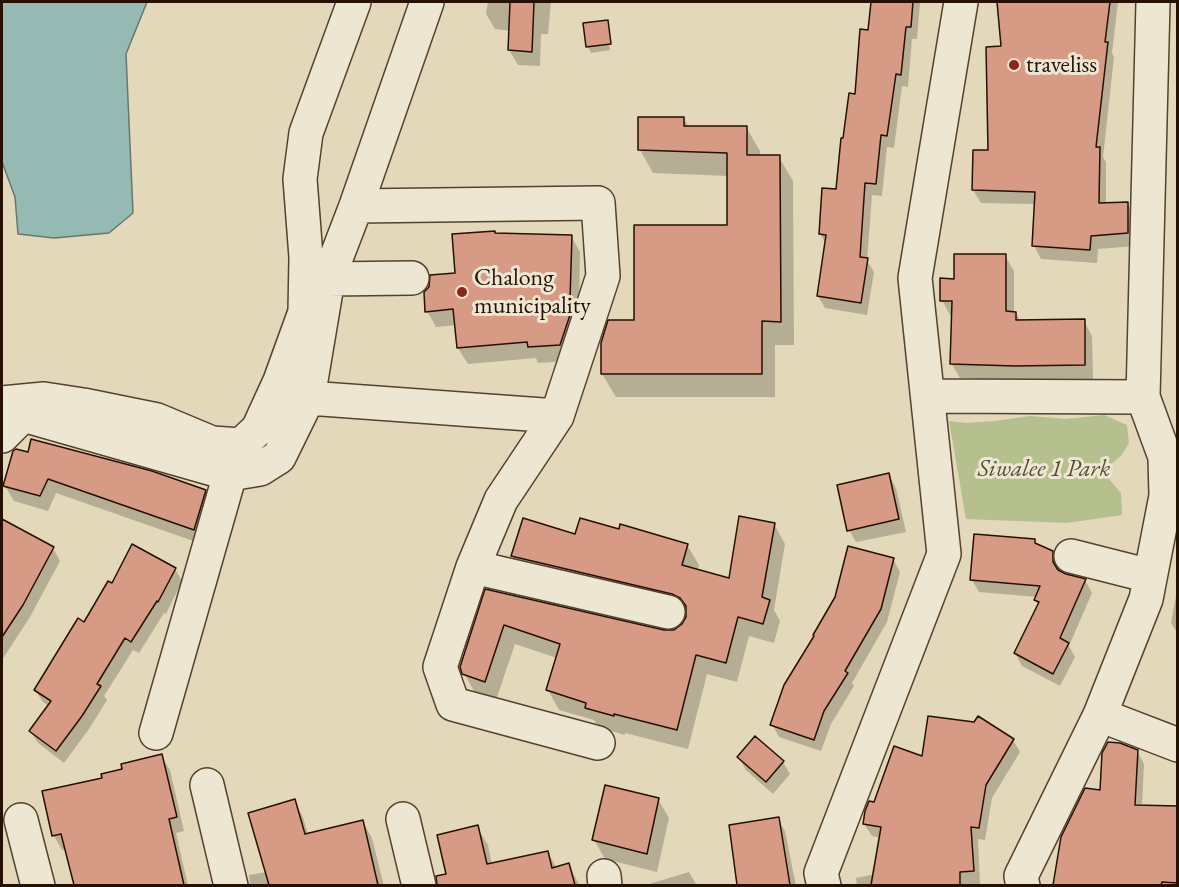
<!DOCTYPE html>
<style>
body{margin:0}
#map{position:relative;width:1179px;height:887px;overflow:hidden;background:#e3d9ba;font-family:"EB Garamond",serif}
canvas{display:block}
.frame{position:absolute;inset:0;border:3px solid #251001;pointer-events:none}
</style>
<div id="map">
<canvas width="1179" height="887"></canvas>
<div class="frame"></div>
</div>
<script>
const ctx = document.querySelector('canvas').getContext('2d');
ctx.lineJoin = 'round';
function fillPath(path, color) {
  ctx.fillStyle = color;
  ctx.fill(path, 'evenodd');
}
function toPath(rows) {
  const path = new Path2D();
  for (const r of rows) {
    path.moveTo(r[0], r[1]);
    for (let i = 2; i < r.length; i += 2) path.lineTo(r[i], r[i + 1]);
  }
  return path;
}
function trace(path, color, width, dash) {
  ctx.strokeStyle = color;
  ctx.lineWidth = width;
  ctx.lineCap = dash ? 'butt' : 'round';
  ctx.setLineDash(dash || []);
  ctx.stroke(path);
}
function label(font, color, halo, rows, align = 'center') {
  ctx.font = font + ' "EB Garamond",serif';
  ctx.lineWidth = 6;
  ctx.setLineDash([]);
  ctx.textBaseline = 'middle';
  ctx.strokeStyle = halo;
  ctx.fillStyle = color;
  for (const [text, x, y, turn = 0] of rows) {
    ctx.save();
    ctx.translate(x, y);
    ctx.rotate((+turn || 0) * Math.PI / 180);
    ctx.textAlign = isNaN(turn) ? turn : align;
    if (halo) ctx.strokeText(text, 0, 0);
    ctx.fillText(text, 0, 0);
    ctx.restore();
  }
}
fillPath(toPath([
 [1104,415,1127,425,1129,443,1121,456,1109,466,1109,479,1121,493,1122,515,1067,523,966,519,949,421,966,423,995,421,1030,416,1066,419]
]), '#b6bf8e');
const water = toPath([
 [2,2,147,2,126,54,133,213,109,233,54,238,18,234,15,197,2,162,2,2]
]);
fillPath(water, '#95bab3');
trace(water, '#68766c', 1.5);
fillPath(toPath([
 [488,2,551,2,548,34,541,34,540,66,518,65,509,50,510,31,495,29,486,14],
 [872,2,920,2,917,39,912,39,908,87,902,86,894,148,887,147,882,196,872,195,867,261,874,272,867,315,825,308,818,296,826,244,820,234,837,190,869,32],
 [999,2,1118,2,1112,53,1114,57,1103,157,1106,162,1106,204,1127,203,1135,216,1135,246,1098,249,1097,263,1041,259,1034,246,1036,204,981,203,973,190,990,152,1003,48],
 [607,21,609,25,607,25,610,50,591,53,588,47],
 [684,118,689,128,746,127,760,151,760,157,779,157,793,181,794,345,775,345,775,397,616,397,602,374,635,322,729,227,729,176,653,173,640,150],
 [495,234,571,236,580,252,579,312,569,361,538,363,536,358,468,364,458,348,456,325,436,327,427,311,457,274],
 [1005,256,1014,271,1014,313,1016,313,1020,321,1084,321,1092,336,1093,379,1024,381,960,378,951,363,953,315,950,315,942,300,955,280],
 [29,454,205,491,214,506,202,544,56,493,48,511,14,501,5,486],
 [889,475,896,488,906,532,856,542,849,530],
 [3,521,53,548,60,561,30,617,2,660],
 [774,524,785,544,774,610,780,621,774,643,749,636,737,682,707,674,688,749,625,733,625,735,598,727,594,720,559,710,548,690,557,658,515,644,496,700,475,693,464,673,486,591,664,632,675,631,683,625,687,614,524,576,512,556,576,536,620,531,687,545,699,565,697,571,730,580],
 [1034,540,1038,546,1052,552,1059,565,1059,572,1085,580,1092,593,1069,646,1075,657,1060,686,1022,666,1015,653,1039,606,1035,600,1037,597,979,592,972,580],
 [893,559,900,572,887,622,852,683,854,686,831,724,821,751,779,737,772,724],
 [175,569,182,581,166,614,164,613,139,653,133,650,104,696,107,700,89,729,64,763,38,743,30,731,49,706,43,702,35,690,112,585],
 [1178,584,1178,634,1171,623],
 [1013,740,1020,752,992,798,985,840,978,839,980,884,968,886,857,886,856,878,875,874,881,838,872,836,864,824,875,803,924,758],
 [1137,751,1144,764,1142,806,1178,808,1178,886,1057,886,1056,880,1102,792],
 [161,756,170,770,184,831,176,833,188,886,75,886,67,849,62,850,54,836,44,792,104,779],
 [739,758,783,762,790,774,773,794,746,770],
 [658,799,669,818,657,872,605,859,594,840],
 [294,801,303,817,308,834,363,822,372,838,384,886,250,886,249,875,267,872],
 [778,819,785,831,796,886,748,886,748,881],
 [477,827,488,845,492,865,547,852,557,868,569,865,580,886,451,886,438,836],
 [689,872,697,886,642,886]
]), '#0003');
const building = toPath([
 [510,2,534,2,532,52,508,50,510,2],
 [871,2,913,2,911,27,906,27,901,75,896,74,887,136,881,135,876,184,865,183,860,257,868,258,861,303,817,296,826,235,819,234,822,188,836,189,841,138,843,138,849,93,855,94,860,29,868,30,871,2],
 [997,2,1110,2,1105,42,1108,42,1096,147,1100,147,1099,203,1128,202,1128,233,1091,236,1090,250,1032,246,1035,192,972,190,973,150,988,150,986,47,1001,46,997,2],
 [608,20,611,44,586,47,583,23,608,20],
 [638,117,684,117,684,126,747,126,747,155,780,155,781,322,762,321,762,374,601,374,601,343,608,320,634,320,634,225,727,225,727,153,638,150,638,117],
 [495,231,495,233,572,235,570,299,573,299,573,306,560,345,528,347,527,342,457,348,453,309,425,312,424,292,429,287,430,275,455,273,452,234,495,231],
 [954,254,1006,254,1006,311,1016,312,1016,320,1085,319,1085,365,1015,366,950,364,952,301,940,301,940,278,954,279,954,254],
 [31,439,152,471,206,490,194,530,48,479,40,496,3,486,13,451,16,449,28,452,31,439],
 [889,473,899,519,847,531,837,485,889,473],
 [739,516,775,523,762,597,770,600,763,624,738,617,726,663,696,655,677,730,614,714,614,716,585,708,586,703,546,690,560,644,504,625,485,682,462,674,460,667,485,589,664,630,674,630,682,624,686,617,686,606,680,598,672,594,511,556,523,518,575,534,580,518,619,529,620,524,688,544,682,565,729,578,739,516],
 [2,519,54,547,23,605,2,637,2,519],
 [974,534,1035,539,1035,543,1053,551,1053,562,1058,570,1066,574,1086,579,1060,638,1069,643,1053,674,1014,653,1039,602,1034,600,1040,586,970,580,974,534],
 [132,544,176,568,158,602,157,601,131,642,125,638,97,684,101,686,82,716,56,751,29,731,51,701,34,690,78,618,84,622,108,581,112,583,132,544],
 [848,546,894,558,881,609,845,671,848,673,824,711,814,740,770,725,784,685,814,636,813,635,835,597,848,546],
 [928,716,974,722,978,716,1014,739,986,785,979,828,971,827,974,871,960,872,960,885,871,885,881,827,863,824,865,811,869,801,874,802,894,746,922,756,928,716],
 [755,736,784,761,766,782,737,757,755,736],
 [1108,742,1120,743,1138,750,1135,805,1178,806,1178,883,1162,882,1161,885,1053,885,1061,837,1085,788,1100,790,1102,753,1108,742],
 [162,754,177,817,169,819,184,885,74,885,61,834,52,836,42,791,102,778,101,774,122,769,121,764,162,754],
 [605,785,659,798,647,854,592,840,605,785],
 [295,799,305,834,363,820,378,885,269,885,248,813,295,799],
 [779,817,790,885,737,885,729,825,779,817],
 [478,825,487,864,548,851,552,868,569,863,575,885,437,885,436,876,446,874,437,835,478,825]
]);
fillPath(building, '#d79a85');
trace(building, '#251001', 1.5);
const minor = toPath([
 [356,206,598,203,603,276,557,416,501,500,473,567,440,667,453,704,598,743],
 [328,279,356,206,427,2],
 [928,396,1143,397],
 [308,398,557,416],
 [2,403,44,399,83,405,157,420,212,443,241,445,258,429,280,381,305,312,306,257,300,179,306,133,354,2],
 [2,436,23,415,230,474,260,469,279,457,308,398,328,279,412,278],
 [1071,556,1150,576],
 [473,567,668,612],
 [1100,715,1178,745],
 [156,733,230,474],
 [207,785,231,886],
 [403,819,419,886],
 [21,820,38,886],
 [604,876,605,886],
 [824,886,821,873,944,554,915,278,961,2],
 [1023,886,1021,876,1100,715,1146,599,1166,496,1165,457,1143,397,1153,2]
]);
trace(minor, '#54422f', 36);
trace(minor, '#ede6d2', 33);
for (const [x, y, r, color] of [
 [1014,65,6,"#8f2418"],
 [462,292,6,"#8f2418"]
]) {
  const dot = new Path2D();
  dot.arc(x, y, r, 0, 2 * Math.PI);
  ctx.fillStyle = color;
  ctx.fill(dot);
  trace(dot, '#ede6d2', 2);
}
label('24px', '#251001', '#ede6d2', [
 ["traveliss",1026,65],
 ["Chalong",474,278],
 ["municipality",474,306]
], 'left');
label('italic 24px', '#584d32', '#ede6d2', [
 ["Siwalee 1 Park",1044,469]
]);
</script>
